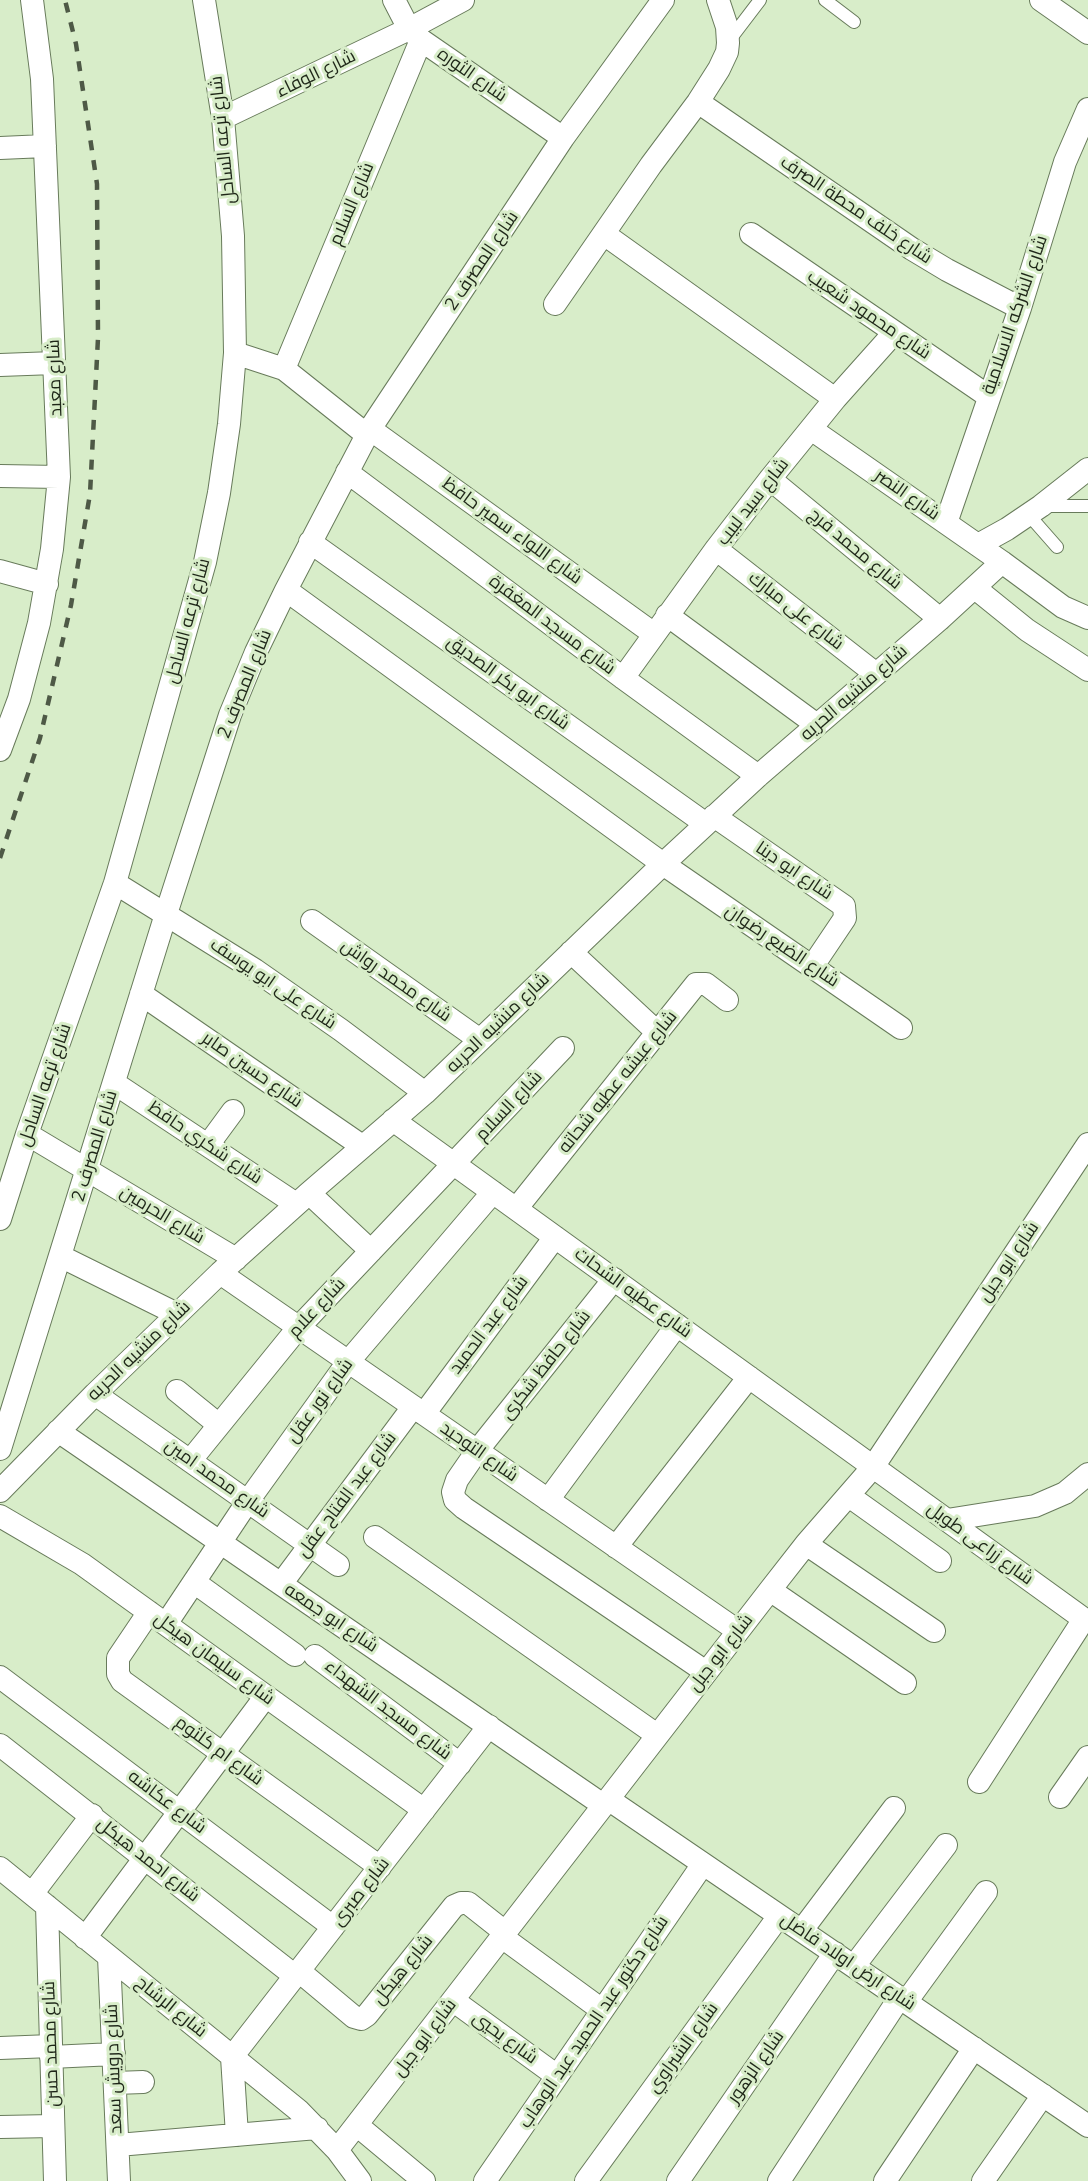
<!DOCTYPE html>
<meta charset="utf-8">
<style>
body{margin:0}
canvas{display:block;background:#d8edc9}
</style>
<canvas width="1088" height="2181"></canvas>
<script>
const ctx = document.querySelector('canvas').getContext('2d');
ctx.lineJoin = 'round';
function toPath(rows) {
  const path = new Path2D();
  for (const r of rows) {
    path.moveTo(r[0], r[1]);
    for (let i = 2; i < r.length; i += 2) path.lineTo(r[i], r[i + 1]);
  }
  return path;
}
function trace(path, color, width, dash) {
  ctx.strokeStyle = color;
  ctx.lineWidth = width;
  ctx.lineCap = dash ? 'butt' : 'round';
  ctx.setLineDash(dash || []);
  ctx.stroke(path);
}
function label(font, color, halo, rows, align = 'center') {
  ctx.font = font + ' "Open Sans",Cairo,sans-serif';
  ctx.lineWidth = 6;
  ctx.setLineDash([]);
  ctx.textBaseline = 'middle';
  ctx.strokeStyle = halo;
  ctx.fillStyle = color;
  for (const [text, x, y, turn = 0] of rows) {
    ctx.save();
    ctx.translate(x, y);
    ctx.rotate((+turn || 0) * Math.PI / 180);
    ctx.textAlign = isNaN(turn) ? turn : align;
    if (halo) ctx.strokeText(text, 0, 0);
    ctx.fillText(text, 0, 0);
    ctx.restore();
  }
}
const lane = toPath([
 [825,0,854,22],
 [728,42,760,0],
 [1045,506,1088,506],
 [1028,514,1057,547]
]);
const street = toPath([
 [394,0,409,29,421,40,563,138],
 [1041,0,1088,33],
 [698,102,912,249,947,270,1020,308],
 [223,118,409,29,463,0],
 [0,148,45,146],
 [604,234,835,399],
 [751,234,988,396],
 [555,304,651,165,698,102,719,69,727,52,728,43,727,27,718,0],
 [235,353,284,369,367,435],
 [0,365,54,363],
 [284,369,421,40],
 [370,429,654,634],
 [811,429,1002,562,1063,607,1088,618],
 [347,472,623,678,758,776],
 [0,476,59,477],
 [770,479,940,619],
 [946,523,1020,308,1065,162,1088,109],
 [310,542,706,824],
 [978,545,1007,529,1041,506,1088,469],
 [716,549,876,674],
 [0,571,47,584],
 [975,588,1027,630,1088,670],
 [286,590,663,864,901,1028],
 [667,615,817,725],
 [623,678,716,549,770,479,835,399,894,333],
 [0,750,19,699,39,623,52,549,59,477,42,79,32,0],
 [714,816,844,906,845,918,812,967],
 [115,883,255,970,341,1030,425,1093],
 [312,921,480,1040],
 [571,952,658,1033],
 [141,994,362,1146],
 [114,1083,296,1204],
 [393,1120,1088,1622],
 [27,1134,236,1259],
 [208,1145,233,1111],
 [309,1193,371,1251],
 [516,1209,696,984,706,984,727,1000],
 [0,1219,27,1134,115,883,205,562,219,493,229,424,235,353,233,236,223,118,204,0],
 [60,1256,177,1314],
 [220,1273,738,1631],
 [614,1279,477,1451,457,1480,453,1492,455,1500,464,1508,706,1672],
 [177,1391,219,1425],
 [95,1394,338,1565],
 [424,1414,555,1237],
 [58,1431,603,1805],
 [0,1449,166,914,230,715,256,652,286,590,370,429,563,138,663,0],
 [190,1461,298,1328,563,1048],
 [0,1491,95,1394,220,1273,309,1193,425,1093,663,864,758,776,940,619,1002,562],
 [849,1496,940,1561],
 [548,1500,677,1325],
 [0,1516,82,1564,424,1810],
 [947,1520,1035,1506,1065,1493,1088,1474],
 [375,1537,657,1735],
 [806,1544,934,1631],
 [616,1547,749,1377],
 [194,1582,295,1655],
 [281,1584,413,1407],
 [770,1590,905,1683],
 [149,1612,118,1658,118,1674,122,1681,380,1867],
 [166,1624,248,1501,348,1362,493,1192],
 [315,1656,460,1764],
 [0,1677,333,1927],
 [0,1745,295,1976],
 [979,1782,1084,1619],
 [1060,1797,1088,1757],
 [608,1799,1088,2126],
 [0,1868,298,2110,337,2150,360,2181],
 [32,1894,92,1815],
 [47,1906,55,2181],
 [802,1930,894,1808],
 [502,1937,602,2010],
 [85,1938,266,1696],
 [109,1957,119,2181],
 [854,1966,946,1845],
 [299,1971,354,2017,361,2019,367,2015,454,1906,461,1903,468,1903,506,1933],
 [454,2001,557,2076],
 [906,2002,986,1892],
 [0,2048,51,2046],
 [51,2057,114,2054],
 [115,2083,143,2082],
 [358,2126,424,2181],
 [0,2127,53,2126],
 [237,2135,232,2057,489,1726],
 [118,2145,317,2128],
 [337,2150,770,1590,806,1544,873,1467,1088,1144],
 [485,2181,703,1864],
 [586,2181,779,1916],
 [678,2181,835,1953],
 [779,2181,900,1997],
 [885,2181,974,2048],
 [983,2181,1043,2095]
]);
trace(lane, '#687b5b', 14);
trace(street, '#687b5b', 24);
trace(lane, '#fff', 12);
trace(street, '#fff', 22);
trace(toPath([
 [0,858,40,738,71,605,90,494,98,338,97,184,76,44,65,0]
]), '#4e5946', 4.5, [10, 10]);
label('18px', '#1e2618', '#d8edc9', [
 ["شارع الوفاء",316,74,-26],
 ["شارع الثوره",472,75,35],
 ["شارع ترعه الساحل",223,140,-96],
 ["شارع السلام",352,204,-67],
 ["شارع خلف محطة الصرف",856,210,34],
 ["شارع المصرف 2",482,261,-56],
 ["شارع محمود شعيب",869,315,34],
 ["شارع الشركه الاسلامية",1015,315,-71],
 ["شارع معبد",55,378,-92],
 ["شارع النصر",907,495,35],
 ["شارع سيد لبيب",753,502,-52],
 ["شارع اللواء سمير حافظ",512,531,36],
 ["شارع محمد فرج",855,549,40],
 ["شارع على مبارك",796,611,38],
 ["شارع ترعه الساحل",188,621,-75],
 ["شارع مسجد المغفرة",552,625,37],
 ["شارع ابو بكر الصديق",508,683,36],
 ["شارع المصرف 2",245,684,-68],
 ["شارع منشيه الحريه",854,693,-41],
 ["شارع ابو دينا",794,871,34],
 ["شارع الضبع رضوان",782,946,34],
 ["شارع محمد رواش",396,981,35],
 ["شارع على ابو يوسف",273,984,34],
 ["شارع منشيه الحريه",498,1023,-44],
 ["شارع حسين صابر",252,1070,35],
 ["شارع عيشه عطيه شحاته",618,1082,-51],
 ["شارع ترعه الساحل",45,1085,-71],
 ["شارع السلام",509,1106,-47],
 ["شارع شكري حافظ",205,1143,34],
 ["شارع المصرف 2",95,1146,-73],
 ["شارع الحرمين",162,1215,31],
 ["شارع ابو جبل",1009,1262,-56],
 ["شارع عطيه الشحات",633,1293,36],
 ["شارع علام",317,1308,-47],
 ["شارع عبد الحميد",489,1325,-53],
 ["شارع منشيه الحريه",139,1351,-44],
 ["شارع حافظ شكرى",546,1365,-52],
 ["شارع نور عقل",320,1401,-54],
 ["شارع التوحيد",479,1452,35],
 ["شارع محمد امين",217,1479,35],
 ["شارع عبد الفتاح عقل",347,1495,-53],
 ["شارع زراعى طويل",980,1544,36],
 ["شارع ابو جمعه",331,1618,34],
 ["شارع ابو جبل",721,1653,-52],
 ["شارع سليمان هيكل",214,1659,36],
 ["شارع مسجد الشهداء",388,1710,37],
 ["شارع ام كلثوم",219,1751,36],
 ["شارع عكاشه",167,1802,37],
 ["شارع احمد هيكل",148,1860,38],
 ["شارع صبرى",361,1892,-52],
 ["شارع ارض اولاد فاضل",848,1962,34],
 ["شارع هيكل",403,1970,-51],
 ["شارع الرشاح",171,2007,39],
 ["شارع دكتور عبد الحميد عبد الوهاب",594,2022,-56],
 ["شارع ابو جبل",425,2038,-53],
 ["شارع يحيي",505,2038,36],
 ["شارع محمد حسن",51,2044,-92],
 ["شارع الشبراوي",683,2048,-54],
 ["شارع الزهور",756,2067,-55],
 ["شارع درويش سعد",114,2069,-92]
]);
</script>
